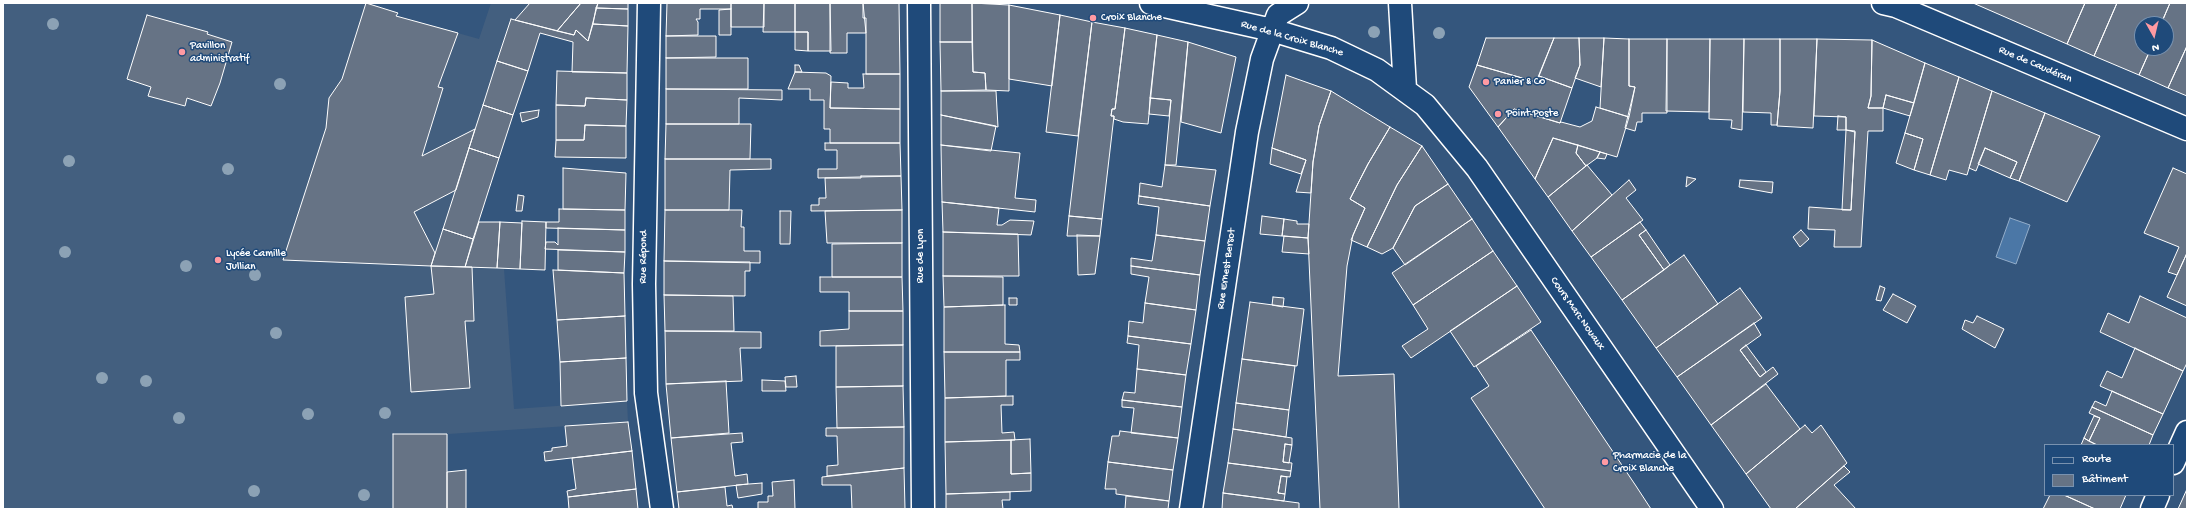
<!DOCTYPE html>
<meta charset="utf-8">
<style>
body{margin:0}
#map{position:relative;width:2190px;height:512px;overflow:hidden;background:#34567d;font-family:"Gochi Hand",sans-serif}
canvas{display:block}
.frame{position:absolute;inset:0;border:4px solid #fff;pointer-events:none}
.legend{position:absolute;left:2044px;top:444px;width:130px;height:52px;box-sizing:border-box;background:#1f4a7a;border:1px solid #7992af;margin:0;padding:5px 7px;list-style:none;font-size:12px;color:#fff}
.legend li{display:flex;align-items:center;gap:8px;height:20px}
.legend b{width:20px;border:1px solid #7992af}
.north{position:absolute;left:2134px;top:16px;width:40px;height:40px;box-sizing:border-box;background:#1f4a7a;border:1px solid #7992af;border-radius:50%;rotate:172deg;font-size:11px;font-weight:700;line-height:16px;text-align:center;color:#fff}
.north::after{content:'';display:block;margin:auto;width:14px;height:18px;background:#ff9aa2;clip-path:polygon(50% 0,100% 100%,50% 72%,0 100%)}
</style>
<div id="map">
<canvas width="2190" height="512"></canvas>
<div class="frame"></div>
<ul class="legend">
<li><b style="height:5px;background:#1f4a7a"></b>Route</li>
<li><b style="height:11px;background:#667385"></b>Bâtiment</li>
</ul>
<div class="north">N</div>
</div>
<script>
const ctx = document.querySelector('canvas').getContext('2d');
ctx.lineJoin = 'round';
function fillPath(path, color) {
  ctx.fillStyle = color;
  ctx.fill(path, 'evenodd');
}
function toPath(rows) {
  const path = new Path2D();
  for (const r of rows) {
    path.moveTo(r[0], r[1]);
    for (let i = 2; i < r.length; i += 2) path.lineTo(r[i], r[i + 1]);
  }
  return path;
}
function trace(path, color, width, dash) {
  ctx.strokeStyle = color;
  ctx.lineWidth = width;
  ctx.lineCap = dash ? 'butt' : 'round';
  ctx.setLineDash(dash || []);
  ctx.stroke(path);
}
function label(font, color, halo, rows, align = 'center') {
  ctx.font = font + ' "Gochi Hand",sans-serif';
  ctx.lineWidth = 3;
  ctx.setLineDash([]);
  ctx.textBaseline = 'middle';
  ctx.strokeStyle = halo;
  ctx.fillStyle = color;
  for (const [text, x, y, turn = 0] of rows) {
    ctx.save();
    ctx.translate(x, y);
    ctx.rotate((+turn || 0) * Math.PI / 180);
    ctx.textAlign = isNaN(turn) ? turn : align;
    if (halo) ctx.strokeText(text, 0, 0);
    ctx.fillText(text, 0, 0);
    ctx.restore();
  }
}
fillPath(toPath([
 [3,3,367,3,398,13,397,16,479,39,491,3,581,3,557,31,511,19,435,253,452,267,504,269,514,409,627,401,628,422,448,434,447,509,3,509]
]), '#435f7f');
const water = toPath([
 [2010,218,2030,225,2016,264,1996,257,2010,218]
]);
fillPath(water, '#4b77a6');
trace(water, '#93adca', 1);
const building = toPath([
 [366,3,398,13,396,16,458,33,438,87,443,88,422,156,475,129,456,190,414,212,435,253,431,266,283,260,326,128,329,98,342,79,366,3],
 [530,3,581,3,557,31,515,20,530,3],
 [581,3,598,3,588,41,576,30,574,35,557,31,581,3],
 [598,3,628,3,628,9,596,8,598,3],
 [667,3,731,3,731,9,700,9,700,19,696,19,698,22,698,35,666,36,667,3],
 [731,3,764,3,764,27,731,27,731,3],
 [764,3,795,3,795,32,763,32,764,3],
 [795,3,830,3,831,51,808,51,808,32,795,32,795,3],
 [830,3,863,3,866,33,847,33,847,53,830,53,830,3],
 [863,3,899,3,900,74,866,74,866,18,863,18,863,3],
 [940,3,972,3,972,42,940,42,940,3],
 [972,3,1009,5,1009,91,986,90,985,73,973,72,972,3],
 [1973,3,2085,3,2067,44,1973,3],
 [2085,3,2117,3,2094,56,2067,44,2085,3],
 [2117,3,2170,3,2161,24,2142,24,2142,48,2151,48,2139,75,2094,56,2117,3],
 [2170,3,2187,3,2187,46,2168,88,2139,75,2151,48,2166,48,2166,24,2161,24,2170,3],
 [1009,5,1060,15,1052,86,1009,79,1009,5],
 [596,8,628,9,628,26,593,24,596,8],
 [731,9,731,35,719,35,719,10,731,9],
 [147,15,208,32,207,34,232,42,220,83,211,106,187,98,185,106,148,96,151,87,127,79,147,15],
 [1060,15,1092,22,1078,136,1046,132,1060,15],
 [511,19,574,35,576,30,588,41,593,24,628,26,627,73,572,72,573,42,540,33,528,71,497,61,511,19],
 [1092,22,1125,28,1115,109,1112,109,1111,116,1114,116,1102,219,1069,216,1092,22],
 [1125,28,1157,35,1148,124,1123,122,1114,119,1114,116,1111,116,1112,109,1115,109,1125,28],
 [795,32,808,32,808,51,795,50,795,32],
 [1157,35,1188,42,1176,165,1165,165,1171,100,1150,98,1157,35],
 [666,36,716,36,716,57,666,58,666,36],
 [1486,38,1554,38,1536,82,1477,65,1486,38],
 [1554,38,1579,38,1580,65,1572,88,1539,76,1554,38],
 [1579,38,1604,38,1601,87,1575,78,1580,65,1579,38],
 [1604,38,1629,39,1629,86,1635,87,1629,117,1600,108,1604,38],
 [1629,39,1667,39,1667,113,1642,113,1642,122,1637,122,1635,131,1625,128,1635,87,1629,86,1629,39],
 [1667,39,1710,39,1709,112,1666,111,1667,39],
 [1710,39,1744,39,1742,130,1731,128,1732,120,1709,119,1710,39],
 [1744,39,1780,39,1780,91,1777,125,1771,125,1771,113,1743,112,1744,39],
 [1780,39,1817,39,1813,128,1777,126,1780,91,1780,39],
 [1817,39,1872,40,1871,96,1868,108,1883,108,1883,131,1868,131,1861,247,1834,247,1835,230,1808,229,1809,207,1851,210,1855,131,1846,130,1846,117,1814,116,1817,39],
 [1872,40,1925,63,1914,103,1886,95,1883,108,1868,108,1871,96,1872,40],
 [940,42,972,42,973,72,985,73,986,90,941,91,940,42],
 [1188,42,1236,57,1221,133,1181,122,1188,42],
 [2187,46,2187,96,2168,88,2187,46],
 [666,58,748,58,748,89,666,89,666,58],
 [497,61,528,71,513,115,483,105,497,61],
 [1925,63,1959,77,1930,175,1914,170,1923,139,1905,133,1925,63],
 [795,65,799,65,802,72,795,72,795,65],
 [1477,65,1536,82,1539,76,1572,88,1560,123,1514,109,1498,127,1469,87,1477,65],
 [557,71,627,73,627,100,586,98,585,106,556,105,557,71],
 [795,72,826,73,831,76,830,108,900,109,900,143,830,143,830,129,824,129,824,100,810,100,810,89,788,89,795,72],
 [863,74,900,74,900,109,830,108,831,82,848,83,848,88,864,88,863,74],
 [1286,75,1331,91,1319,126,1313,162,1311,193,1296,192,1306,160,1272,148,1286,75],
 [1959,77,1992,91,1967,175,1949,170,1946,180,1930,175,1959,77],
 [666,89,782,90,782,100,739,98,739,124,666,124,666,89],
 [941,91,996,91,998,127,941,115,941,91],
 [1331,91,1390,127,1368,164,1350,199,1365,208,1353,235,1347,266,1338,376,1394,374,1399,509,1320,509,1308,238,1313,162,1319,126,1331,91],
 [1992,91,2045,113,2019,181,2010,178,2017,162,1985,148,1976,171,1969,168,1992,91],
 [1886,95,1914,103,1910,116,1883,108,1886,95],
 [586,98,627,100,626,126,585,125,584,140,556,140,556,105,585,106,586,98],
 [1150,98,1171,100,1169,116,1149,114,1150,98],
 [483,105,513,115,499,158,469,148,483,105],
 [1596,107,1629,117,1617,157,1553,138,1535,179,1498,127,1514,109,1560,123,1561,122,1580,127,1592,121,1596,107],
 [539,110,538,117,522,122,520,113,539,110],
 [2045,113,2100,136,2067,202,2019,181,2045,113],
 [941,115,996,126,991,151,941,145,941,115],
 [1838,116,1846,117,1846,130,1837,130,1838,116],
 [666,124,751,124,750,159,665,159,666,124],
 [585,125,626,126,626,158,555,157,556,140,584,140,585,125],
 [1390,127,1422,146,1397,185,1367,247,1351,240,1365,208,1350,199,1368,164,1390,127],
 [1846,130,1855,132,1851,210,1842,210,1846,130],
 [1905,133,1923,139,1914,170,1896,163,1905,133],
 [1553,138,1578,145,1576,153,1586,166,1548,197,1535,179,1553,138],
 [825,143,900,143,901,176,818,178,818,169,837,169,837,150,825,150,825,143],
 [941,145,1020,153,1015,198,1036,200,1035,212,942,202,941,145],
 [1578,145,1600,152,1597,158,1586,166,1576,153,1578,145],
 [1422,146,1448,184,1415,206,1393,248,1382,254,1367,247,1397,185,1422,146],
 [469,148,499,158,473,239,443,229,469,148],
 [1272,148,1306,160,1301,174,1270,164,1272,148],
 [1985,148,2017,162,2010,178,1978,164,1985,148],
 [1600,152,1607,154,1605,159,1597,158,1600,152],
 [665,159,771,159,771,169,730,170,729,210,665,210,665,159],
 [1165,165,1216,170,1210,206,1139,196,1140,183,1162,187,1165,165],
 [1587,165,1612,195,1572,231,1548,197,1587,165],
 [563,168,626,173,625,210,563,209,563,168],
 [2173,168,2187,174,2187,253,2177,275,2168,272,2179,247,2144,233,2173,168],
 [861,176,901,176,902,210,811,211,811,205,819,205,819,198,826,198,825,178,861,178,861,176],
 [1687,177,1696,179,1686,187,1687,177],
 [1629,180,1636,190,1626,198,1643,220,1591,257,1572,231,1629,180],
 [1740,180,1773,182,1772,193,1739,187,1740,180],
 [1448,184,1472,219,1405,265,1393,248,1415,206,1448,184],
 [518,195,524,196,522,211,516,211,518,195],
 [1139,196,1210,206,1205,241,1156,235,1159,207,1138,204,1139,196],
 [942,202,999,208,997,225,1002,225,1010,220,1034,221,1031,235,943,232,942,202],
 [559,209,625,210,625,230,546,228,546,222,559,222,559,209],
 [665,210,742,210,741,227,744,227,744,251,760,251,760,263,664,261,665,210],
 [902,210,902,243,827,243,825,211,902,210],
 [780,211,791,211,790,244,780,244,780,211],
 [1069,216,1102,219,1100,236,1067,236,1069,216],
 [1262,216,1284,219,1282,236,1260,234,1262,216],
 [1284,219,1297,221,1297,224,1309,224,1308,238,1282,236,1284,219],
 [1472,219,1493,251,1413,305,1392,273,1472,219],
 [522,221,546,222,545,270,520,269,522,221],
 [479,222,500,222,497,268,465,267,479,222],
 [500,222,522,223,520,269,497,268,500,222],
 [1640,222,1646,230,1639,235,1664,270,1622,300,1591,257,1640,222],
 [558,228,625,230,625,252,545,249,546,242,555,242,558,245,558,228],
 [443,229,473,239,465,267,431,266,443,229],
 [1646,230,1670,265,1664,270,1639,235,1646,230],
 [1801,230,1809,239,1800,247,1793,237,1801,230],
 [943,232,1018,234,1019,276,943,276,943,232],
 [1077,235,1100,236,1095,274,1078,275,1077,235],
 [1156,235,1205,241,1200,275,1131,266,1131,258,1152,261,1156,235],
 [1284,236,1308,238,1309,254,1282,252,1284,236],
 [902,243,902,277,832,277,832,244,902,243],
 [558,250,625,252,624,273,558,270,558,250],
 [1493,251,1517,286,1411,358,1402,346,1428,329,1413,305,1493,251],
 [2187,253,2187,306,2167,297,2187,253],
 [1684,255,1718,304,1656,348,1622,300,1684,255],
 [664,261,750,262,750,271,745,271,745,296,664,295,664,261],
 [431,266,472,267,474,321,465,321,470,388,411,392,405,297,434,294,431,266],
 [1131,266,1200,275,1196,310,1145,303,1149,277,1131,274,1131,266],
 [553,270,624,273,625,316,557,320,553,270],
 [943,276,1003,277,1003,305,944,307,943,276],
 [820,277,902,277,903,311,849,311,849,292,820,292,820,277],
 [1517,286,1541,322,1474,367,1450,331,1517,286],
 [1880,286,1885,288,1881,301,1876,300,1880,286],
 [1740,288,1762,318,1677,377,1656,348,1740,288],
 [1893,294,1916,306,1907,323,1883,310,1893,294],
 [664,295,733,296,734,331,665,331,664,295],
 [2140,296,2187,318,2187,363,2183,371,2100,332,2108,313,2129,323,2140,296],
 [1273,297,1284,298,1283,307,1272,305,1273,297],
 [1009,298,1017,298,1017,305,1009,305,1009,298],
 [1250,302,1304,309,1297,366,1242,359,1250,302],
 [1145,303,1196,310,1191,344,1128,336,1129,321,1143,323,1145,303],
 [1005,305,1005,344,1019,345,1020,352,944,352,944,307,1005,305],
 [849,311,903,311,903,345,820,346,820,331,849,329,849,311],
 [625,316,626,358,560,362,557,320,625,316],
 [1977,316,2004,329,1995,348,1962,329,1965,320,1973,323,1977,316],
 [1754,323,1761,335,1740,350,1760,377,1773,367,1778,374,1711,425,1677,377,1754,323],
 [1531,330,1636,486,1651,509,1545,509,1471,398,1489,386,1476,366,1531,330],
 [665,331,761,332,761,348,740,348,742,381,666,384,665,331],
 [1128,336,1191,344,1186,375,1137,369,1139,345,1127,343,1128,336],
 [903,345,903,386,836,387,836,346,903,345],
 [1746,345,1766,372,1760,377,1740,350,1746,345],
 [2135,348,2183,371,2163,414,2100,386,2107,371,2122,378,2135,348],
 [944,352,1020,352,1020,360,1006,360,1006,396,945,398,944,352],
 [626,358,627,401,561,406,560,362,626,358],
 [1242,359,1295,366,1289,410,1236,403,1242,359],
 [1137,369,1186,375,1182,407,1122,400,1124,392,1135,393,1137,369],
 [796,376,797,387,786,387,785,377,796,376],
 [762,380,785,381,786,391,762,391,762,380],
 [726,381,729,433,671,438,666,384,726,381],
 [1766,384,1800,429,1746,474,1711,425,1766,384],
 [903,386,904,427,837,428,836,387,903,386],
 [2112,391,2163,414,2153,435,2092,407,2095,401,2106,406,2112,391],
 [1013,396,1013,405,1001,405,1002,433,1014,432,1015,440,945,442,945,398,1013,396],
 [1122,400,1182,407,1178,438,1131,433,1134,408,1122,407,1122,400],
 [1236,403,1289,410,1286,437,1233,429,1236,403],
 [2092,407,2153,435,2149,445,2097,445,2089,441,2100,418,2089,413,2092,407],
 [2094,416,2100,418,2089,441,2084,438,2094,416],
 [628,422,632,451,545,461,544,452,552,451,552,448,567,446,565,426,628,422],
 [1805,425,1812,433,1821,425,1847,463,1795,509,1771,509,1746,474,1805,425],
 [904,427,904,468,827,476,827,466,838,465,837,436,826,436,826,428,904,427],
 [1233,429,1292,438,1292,445,1285,444,1283,462,1292,463,1291,471,1228,463,1233,429],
 [1120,431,1178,438,1173,470,1108,462,1112,436,1119,436,1120,431],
 [742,433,743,442,731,443,735,476,747,474,748,484,677,492,671,438,742,433],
 [393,434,447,434,447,509,393,509,393,434],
 [2084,438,2089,441,2097,445,2081,445,2084,438],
 [1030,439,1031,473,1011,474,1011,440,1030,439],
 [1011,440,1011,474,1031,473,1031,491,946,494,945,442,1011,440],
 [1285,444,1292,445,1289,463,1283,462,1285,444],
 [632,451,636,489,568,497,567,491,576,489,572,458,632,451],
 [1108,462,1173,470,1169,501,1116,494,1116,489,1105,489,1108,462],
 [1228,463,1291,471,1290,477,1281,476,1278,493,1285,494,1284,501,1223,493,1228,463],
 [1844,466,1850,472,1834,485,1856,509,1795,509,1844,466],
 [904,468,905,509,852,509,851,485,822,485,822,477,904,468],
 [466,470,466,509,447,509,447,472,466,470],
 [1281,476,1287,477,1285,494,1278,493,1281,476],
 [794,480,795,509,758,509,758,502,768,502,768,496,773,496,772,482,794,480],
 [762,483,762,494,738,498,736,485,762,483],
 [725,487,727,506,732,505,733,509,679,509,677,492,725,487],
 [636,489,638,509,569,509,568,497,636,489],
 [2187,489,2187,509,2178,509,2187,489],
 [1010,492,1010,500,1002,500,1003,509,946,509,946,494,1010,492],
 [1223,493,1299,503,1299,509,1222,509,1223,493],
 [2050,495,2064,495,2095,509,2043,509,2050,495],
 [2064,495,2126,495,2120,509,2095,509,2064,495],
 [1126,496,1169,501,1168,509,1125,509,1126,496]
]);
fillPath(building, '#667385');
trace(building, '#fff', 1);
const minor = toPath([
 [649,3,644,284,646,393,662,509],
 [919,3,923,509],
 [1151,3,1272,30,1331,48,1377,70,1425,105,1477,168,1712,509],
 [1400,3,1405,89],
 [1883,3,1896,6,2187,129],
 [2173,463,2187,432],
 [1191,509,1247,132,1262,59,1278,15,1297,3],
 [2152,509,2158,495]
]);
trace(minor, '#fff', 25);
trace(minor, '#1f4a7a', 22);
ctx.fillStyle = '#8ca2b5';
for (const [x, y] of [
 [53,24],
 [1374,32],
 [1439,33],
 [280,84],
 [69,161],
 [228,169],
 [65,252],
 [186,266],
 [255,275],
 [276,333],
 [102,378],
 [146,381],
 [385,413],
 [308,414],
 [179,418],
 [254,491],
 [364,495]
]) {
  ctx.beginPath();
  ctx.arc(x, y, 6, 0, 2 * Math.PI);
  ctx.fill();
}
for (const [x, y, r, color] of [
 [1093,18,4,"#ff9aa2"],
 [182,52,4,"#ff9aa2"],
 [1486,82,4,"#ff9aa2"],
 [1498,114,4,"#ff9aa2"],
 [218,260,4,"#ff9aa2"],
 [1605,462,4,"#ff9aa2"]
]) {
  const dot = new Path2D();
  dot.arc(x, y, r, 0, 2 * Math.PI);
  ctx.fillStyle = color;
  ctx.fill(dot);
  trace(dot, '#1f4a7a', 1.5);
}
label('11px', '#fff', '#1f4a7a', [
 ["Croix Blanche",1101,18],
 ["Pavillon",190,46],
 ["administratif",190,59],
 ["Panier & Co",1494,82],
 ["Point Poste",1506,114],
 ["Lycée Camille",226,254],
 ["Jullian",226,267],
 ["Pharmacie de la",1613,456],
 ["Croix Blanche",1613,469]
], 'left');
label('11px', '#fff', '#1f4a7a', [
 ["Rue de la Croix Blanche",1292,39,16],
 ["Rue de Caudéran",2035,65,23],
 ["Rue de Lyon",921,256,-90],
 ["Rue Répond",644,257,-89],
 ["Rue Ernest Bersot",1227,269,-82],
 ["Cours Marc Nouaux",1577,314,55]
]);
</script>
